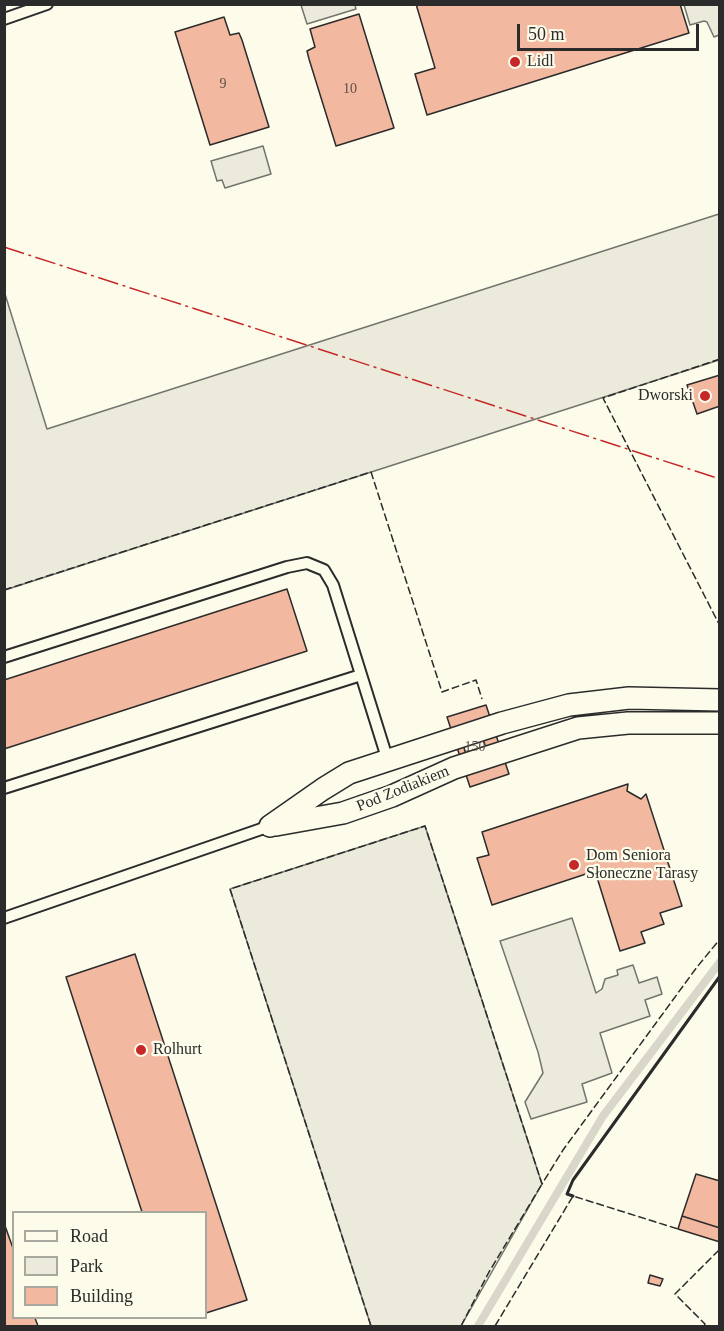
<!DOCTYPE html>
<meta charset="utf-8">
<style>
body{margin:0}
#map{position:relative;width:724px;height:1331px;overflow:hidden;background:#fdfbea;font-family:Georgia,serif}
canvas{display:block}
.frame{position:absolute;inset:0;border:6px solid #2b2b2b;pointer-events:none}
.legend{position:absolute;left:12px;top:1211px;width:195px;height:108px;box-sizing:border-box;background:#fdfbea;border:2px solid #a9a89e;margin:0;padding:8px 10px;list-style:none;font-size:18px;color:#2b2b2b}
.legend li{display:flex;align-items:center;gap:12px;height:30px}
.legend b{width:30px;border:2px solid #a9a89e}
.scale{position:absolute;left:517px;top:24px;width:182px;height:27px;box-sizing:border-box;border:3px solid #2b2b2b;border-top:0;padding-left:8px;font-size:18px;line-height:21px;white-space:nowrap;color:#2b2b2b;-webkit-text-stroke:4px #fdfbea;paint-order:stroke}
</style>
<div id="map">
<canvas width="724" height="1331"></canvas>
<div class="frame"></div>
<ul class="legend">
<li><b style="height:8px;background:#fdfbea"></b>Road</li>
<li><b style="height:16px;background:#ecebdb"></b>Park</li>
<li><b style="height:16px;background:#f2b8a0"></b>Building</li>
</ul>
<div class="scale">50 m</div>
</div>
<script>
const ctx = document.querySelector('canvas').getContext('2d');
ctx.lineJoin = 'round';
function fillPath(path, color) {
  ctx.fillStyle = color;
  ctx.fill(path, 'evenodd');
}
function toPath(rows) {
  const path = new Path2D();
  for (const r of rows) {
    path.moveTo(r[0], r[1]);
    for (let i = 2; i < r.length; i += 2) path.lineTo(r[i], r[i + 1]);
  }
  return path;
}
function trace(path, color, width, dash) {
  ctx.strokeStyle = color;
  ctx.lineWidth = width;
  ctx.lineCap = dash ? 'butt' : 'round';
  ctx.setLineDash(dash || []);
  ctx.stroke(path);
}
function label(font, color, halo, rows, align = 'center') {
  ctx.font = font + ' Georgia,serif';
  ctx.lineWidth = 4.5;
  ctx.setLineDash([]);
  ctx.textBaseline = 'middle';
  ctx.strokeStyle = halo;
  ctx.fillStyle = color;
  for (const [text, x, y, turn = 0] of rows) {
    ctx.save();
    ctx.translate(x, y);
    ctx.rotate((+turn || 0) * Math.PI / 180);
    ctx.textAlign = isNaN(turn) ? turn : align;
    if (halo) ctx.strokeText(text, 0, 0);
    ctx.fillText(text, 0, 0);
    ctx.restore();
  }
}
const green = toPath([
 [263,146,271,174,225,188,222,180,217,181,211,161,263,146],
 [719,214,719,360,5,590,5,294,47,429,719,214],
 [425,826,542,1184,461,1326,371,1326,230,889,425,826]
]);
fillPath(green, '#ecebdb');
trace(green, '#74746e', 1.5);
const parking = toPath([
 [301,5,355,5,356,9,307,24,301,5],
 [684,5,719,5,719,35,714,37,707,22,704,21,690,25,684,5],
 [572,918,596,993,602,989,605,979,618,975,617,970,633,965,639,983,657,977,662,994,645,1000,650,1016,600,1033,612,1073,582,1084,587,1102,531,1119,525,1102,543,1073,538,1052,500,941,572,918]
]);
fillPath(parking, '#eceadb');
trace(parking, '#74746e', 1.5);
trace(toPath([
 [478,1326,603,1116,720,962]
]), '#d8d7c9', 8);
const building = toPath([
 [416,4,680,4,689,33,427,115,415,74,435,68,416,4],
 [359,14,394,128,336,146,309,59,307,51,315,47,310,29,359,14],
 [224,17,230,35,239,33,242,40,269,127,210,145,175,32,224,17],
 [720,375,720,406,697,414,687,385,720,375],
 [287,589,307,651,4,749,4,680,287,589],
 [486,705,509,774,470,787,447,717,486,705],
 [483,738,486,749,466,755,463,744,483,738],
 [628,784,627,791,641,799,646,794,682,906,660,913,664,924,641,932,645,943,620,951,595,871,492,905,477,858,489,855,482,832,628,784],
 [135,954,247,1300,206,1313,206,1212,142,1212,66,977,135,954],
 [696,1174,720,1181,720,1228,682,1216,696,1174],
 [682,1216,720,1228,720,1242,678,1229,682,1216],
 [4,1223,14,1251,14,1318,35,1318,38,1326,4,1326,4,1223],
 [650,1275,663,1279,660,1286,648,1283,650,1275]
]);
fillPath(building, '#f2b8a0');
trace(building, '#2b2b2b', 1.5);
const lane = toPath([
 [4,19,47,4],
 [4,657,287,567,307,563,324,570,333,585,388,761],
 [4,788,361,675],
 [4,918,270,826]
]);
const street = toPath([
 [276,825,343,813,392,796,454,768,578,728,628,723,720,723],
 [270,826,323,789,349,773,502,723,569,705,629,698,720,700]
]);
trace(lane, '#2b2b2b', 14);
trace(street, '#2b2b2b', 24);
trace(lane, '#fdfbea', 10);
trace(street, '#fdfbea', 21);
trace(toPath([
 [720,359,603,398,720,626],
 [4,590,371,472,442,692,476,680,482,699],
 [371,1326,230,889,425,826,542,1184,563,1150,697,967,720,939],
 [461,1326,489,1272,542,1184],
 [495,1326,573,1196,678,1229],
 [704,1326,705,1324,675,1294,720,1249]
]), '#2b2b2b', 1.5, [8, 3]);
trace(toPath([
 [573,1196,567,1194,573,1180,720,976]
]), '#2b2b2b', 3);
trace(toPath([
 [4,247,720,479]
]), '#c62828', 1.5, [21, 4.5, 3, 4.5]);
for (const [x, y, r, color] of [
 [515,62,6,"#c62828"],
 [705,396,6,"#c62828"],
 [574,865,6,"#c62828"],
 [141,1050,6,"#c62828"]
]) {
  const dot = new Path2D();
  dot.arc(x, y, r, 0, 2 * Math.PI);
  ctx.fillStyle = color;
  ctx.fill(dot);
  trace(dot, '#fdfbea', 2);
}
label('14px', '#5d4e48', null, [
 ["9",223,84],
 ["10",350,89],
 ["150",475,747]
]);
label('16px', '#2b2b2b', '#fdfbea', [
 ["Lidl",527,62],
 ["Dworski",693,396,"right"],
 ["Dom Seniora",586,856],
 ["Słoneczne Tarasy",586,874],
 ["Rolhurt",153,1050]
], 'left');
label('16px', '#2b2b2b', '#fdfbea', [
 ["Pod Zodiakiem",403,789,-22]
]);
</script>
